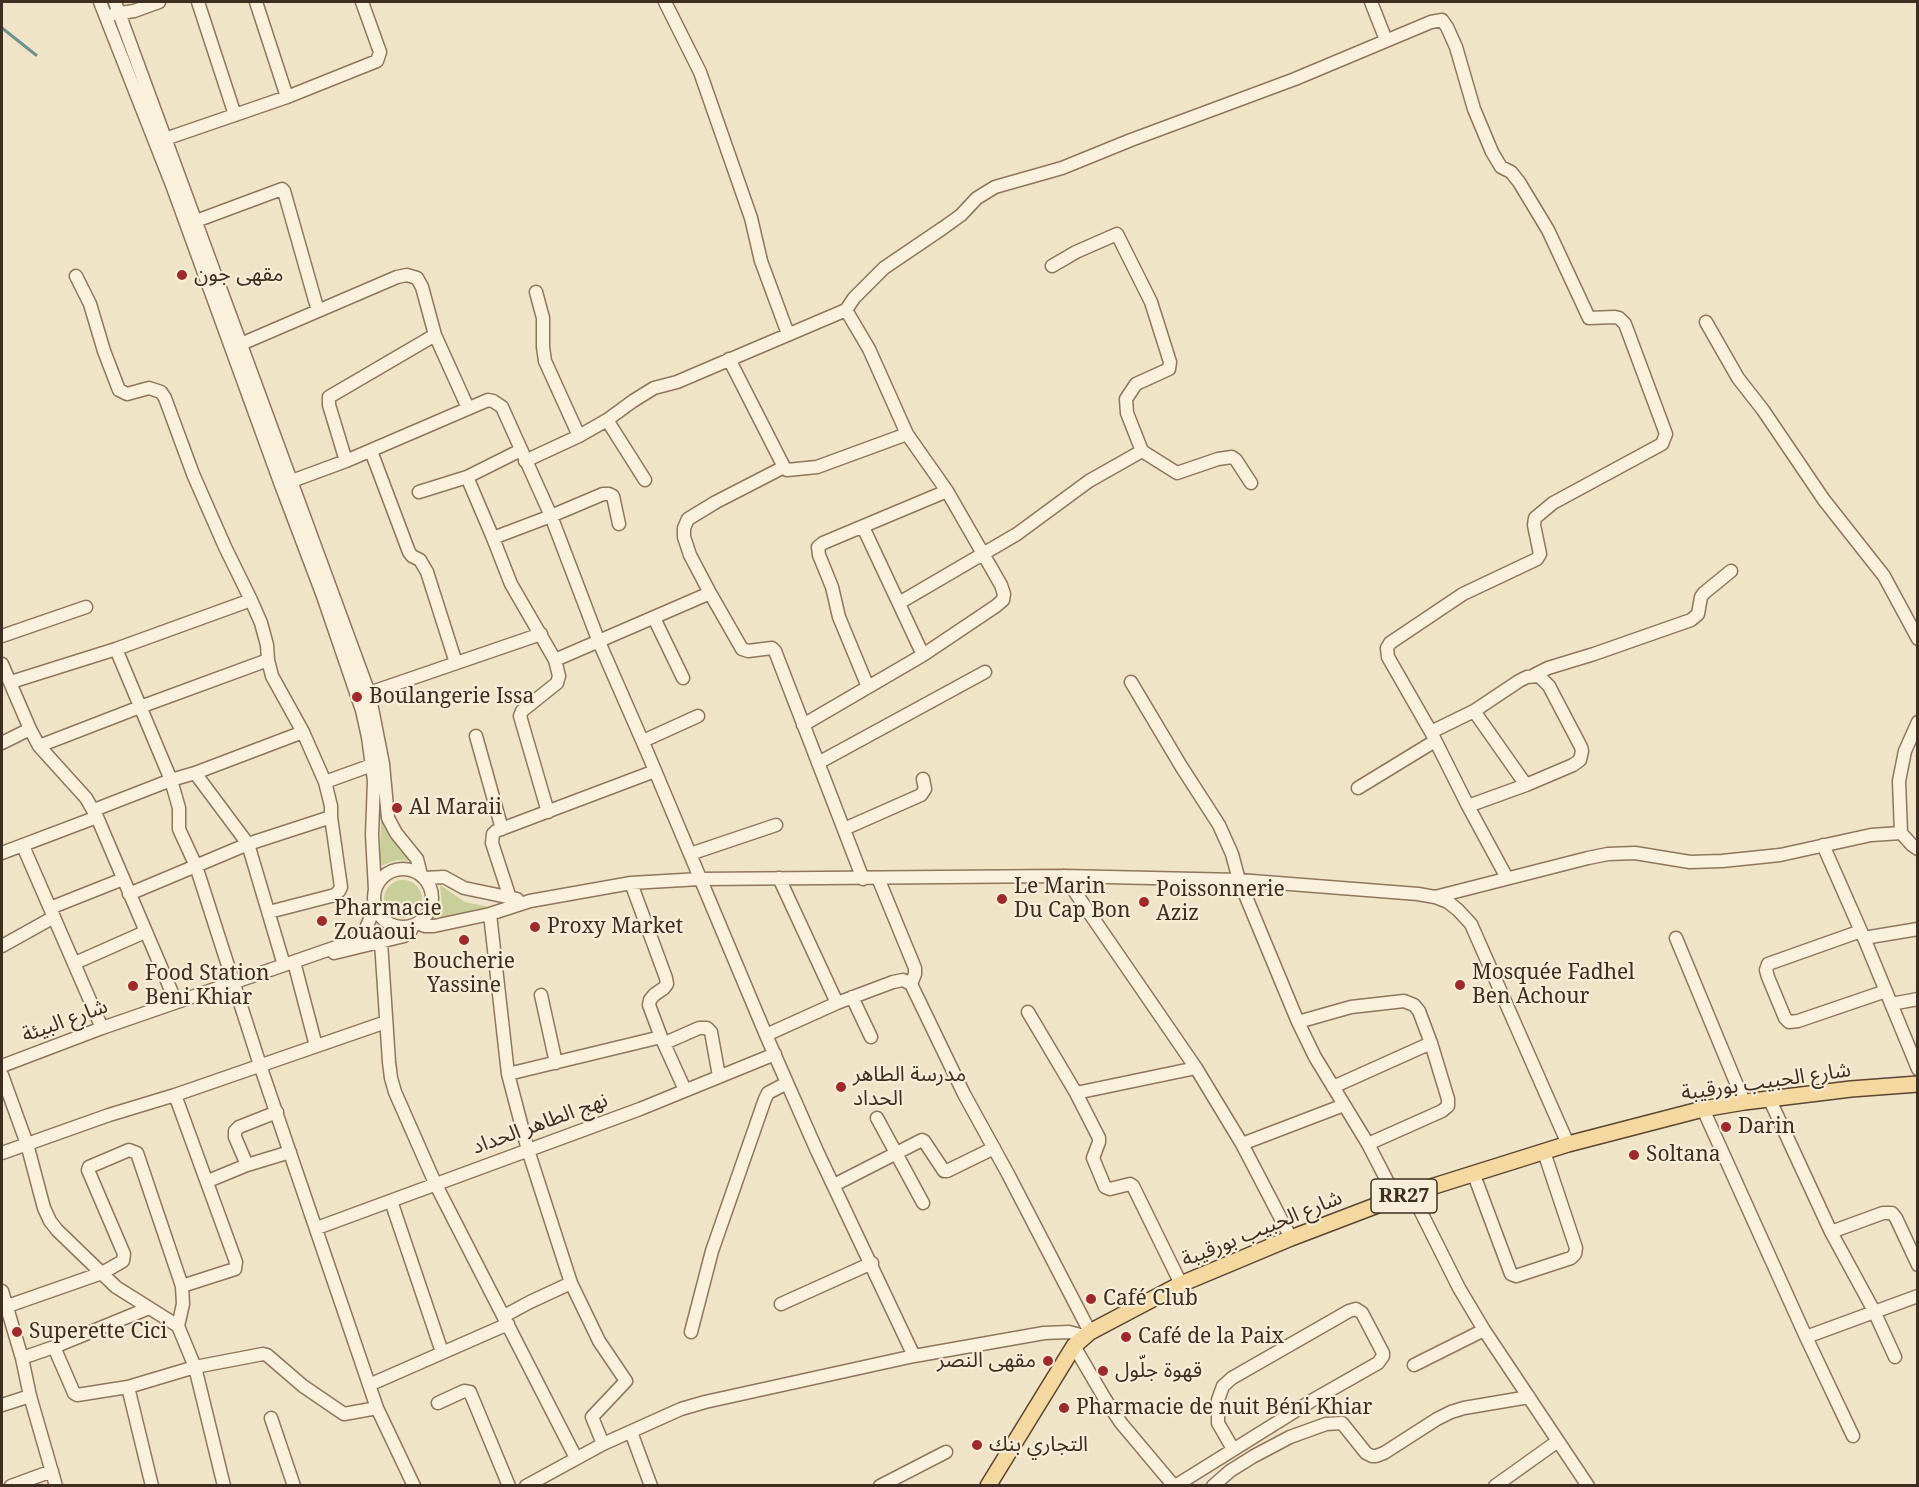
<!DOCTYPE html>
<meta charset="utf-8">
<style>
body{margin:0}
#map{position:relative;width:1919px;height:1487px;overflow:hidden;background:#f0e4c8;font-family:"Noto Serif",serif}
canvas{display:block}
.frame{position:absolute;inset:0;border:3px solid #3d2e20;pointer-events:none}
</style>
<div id="map">
<canvas width="1919" height="1487"></canvas>
<div class="frame"></div>
</div>
<script>
const ctx = document.querySelector('canvas').getContext('2d');
ctx.lineJoin = 'round';
function fillPath(path, color) {
  ctx.fillStyle = color;
  ctx.fill(path, 'evenodd');
}
function toPath(rows) {
  const path = new Path2D();
  for (const r of rows) {
    if (r.length === 3) {
      path.moveTo(r[0] + r[2], r[1]);
      path.arc(r[0], r[1], r[2], 0, 2 * Math.PI);
      continue;
    }
    path.moveTo(r[0], r[1]);
    for (let i = 2; i < r.length; i += 2) path.lineTo(r[i], r[i + 1]);
  }
  return path;
}
function trace(path, color, width, dash) {
  ctx.strokeStyle = color;
  ctx.lineWidth = width;
  ctx.lineCap = dash ? 'butt' : 'round';
  ctx.setLineDash(dash || []);
  ctx.stroke(path);
}
function label(font, color, halo, rows, align = 'center') {
  ctx.font = font + ' "Noto Serif","Noto Sans Arabic",serif';
  ctx.lineWidth = 4.5;
  ctx.setLineDash([]);
  ctx.textBaseline = 'middle';
  ctx.strokeStyle = halo;
  ctx.fillStyle = color;
  for (const [text, x, y, turn = 0] of rows) {
    ctx.save();
    ctx.translate(x, y);
    ctx.rotate((+turn || 0) * Math.PI / 180);
    ctx.textAlign = isNaN(turn) ? turn : align;
    if (halo) ctx.strokeText(text, 0, 0);
    ctx.fillText(text, 0, 0);
    ctx.restore();
  }
}
fillPath(toPath([
 [381,819,390,835,412,861,397,860,380,866],
 [403,899,19],
 [440,885,465,902,489,907,439,919,442,906]
]), '#c9cf9b');
trace(toPath([
 [2,28,36,55]
]), '#6f938a', 3);
const minor = toPath([
 [100,2,172,185,281,485,323,596,362,710,368,737,374,781,372,835,375,890],
 [115,2,369,693,383,764,388,818,396,833,417,859,421,875],
 [198,2,235,115],
 [256,2,287,97],
 [665,2,700,72,751,218,761,261,788,334],
 [1371,2,1386,40],
 [114,14,134,11,159,2],
 [165,139,287,97,377,61,380,52,362,2],
 [196,221,282,189,284,191,318,311],
 [1052,266,1076,252,1117,234,1151,302,1170,362,1169,369,1136,384,1126,399,1127,413,1142,451,1177,473,1218,459,1232,457,1236,460,1251,483],
 [536,292,543,318,543,347,545,361,579,436],
 [846,310,869,349,907,434,947,491,823,543,818,547,819,555,832,587,839,617,868,687],
 [1706,322,1738,378,1763,410,1824,500,1884,576,1918,639],
 [241,344,397,277,407,275,417,278,422,287,435,335,468,408],
 [729,359,784,467,787,470,817,467,907,434],
 [607,420,645,480],
 [371,451,409,552,412,556,420,560,427,572,456,663],
 [346,461,329,405,329,397,435,335],
 [525,461,579,436,607,420,633,401,654,388,677,382,846,310,854,298,884,268,943,228,961,215,977,198,995,187,1062,168,1131,140,1295,79,1431,22,1442,20,1447,27,1456,47,1474,109,1492,152,1501,167,1511,172,1519,182,1548,230,1589,318,1615,317,1619,318,1625,324,1666,434,1662,444,1553,503,1535,518,1534,525,1540,554,1537,559,1463,594,1390,643,1387,648,1388,657,1431,732,1468,806,1507,878],
 [784,467,716,502,688,519,684,528,684,537,690,555,710,593,742,649,748,651,772,648,775,651,863,879],
 [467,477,521,450],
 [281,485,346,461,488,400,493,401,502,407,551,516,599,642,648,754,766,1035,817,1151,914,1356],
 [419,492,467,477,493,538],
 [863,527,923,655],
 [251,600,261,623,267,645,268,660],
 [899,603,1017,534,1089,481,1142,451],
 [654,618,683,678],
 [2,636,86,607],
 [116,649,171,780,179,808,179,829,196,866,260,1065,377,1408,414,1486],
 [555,660,710,593],
 [2,664,30,729,39,746,86,798,97,817,176,1002],
 [1534,675,1548,668,1594,654,1691,620,1698,614,1701,597,1704,593,1731,571],
 [11,682,116,649,251,600,225,547,193,474,165,398,161,392,149,388,127,394,119,390,104,351,90,304,76,276],
 [1131,682,1181,766,1219,825,1232,854,1239,880,1298,1022,1315,1057,1368,1144,1396,1198],
 [369,693,541,634],
 [1474,711,1526,785],
 [803,725,923,655,996,606,1003,600,1004,594,1001,585,947,491],
 [1431,732,1474,711,1519,681,1527,677,1539,676,1549,686,1581,747,1582,751,1580,760,1573,765,1526,785,1468,806],
 [476,736,502,829],
 [643,741,698,716],
 [2,743,30,729],
 [39,746,140,707,268,660,272,676,303,732,325,782,372,765],
 [818,763,985,672],
 [1358,788,1435,741],
 [94,810,171,780,195,773,303,732],
 [548,812,520,716,522,711,557,683,559,676,555,660,511,584,493,538,551,516,603,494,609,494,613,496,619,524],
 [844,829,921,795,925,789,923,779],
 [1901,833,1912,845,1918,849],
 [1823,845,1864,938,1918,1069],
 [23,846,102,1028],
 [2,853,97,817],
 [690,854,776,825],
 [403,898,29],
 [1064,876,1196,1068,1242,1144,1291,1238],
 [424,878,444,877,464,888,517,899],
 [779,878,837,1003],
 [878,878,915,968,915,974,911,984],
 [631,883,666,978,667,984,664,988,654,995,650,1000,649,1005,661,1037],
 [129,894,248,844,195,773],
 [1435,897,1588,858,1608,854,1635,853,1690,862,1722,861,1780,855,1871,835,1901,833,1899,781,1905,751,1918,722],
 [510,898,492,843,493,834,496,831,655,771],
 [50,908,123,879],
 [269,912,335,895,339,891,341,887,331,817,331,806,325,782],
 [490,914,508,1074,528,1150,571,1283,599,1341,626,1381,592,1417,603,1444],
 [418,923,425,926,434,926,490,914,530,901,631,883,700,879,1064,876,1239,880,1418,894,1435,897,1448,902,1458,910,1471,924,1568,1144],
 [1861,931,1768,964,1766,970,1768,977,1785,1018,1789,1022,1798,1021,1886,991],
 [1676,938,1744,1102],
 [1864,938,1918,929],
 [381,942,389,1062,391,1078,395,1092,435,1183,576,1458],
 [2,946,54,917],
 [334,953,404,936,411,930,413,926],
 [294,962,316,1046],
 [75,963,145,932],
 [284,965,248,844,331,817],
 [541,995,556,1063],
 [852,997,871,1037],
 [1891,1004,1918,999],
 [1028,1012,1076,1093,1099,1138,1099,1142,1093,1158,1105,1187,1110,1189,1130,1184,1133,1186,1181,1284],
 [1298,1022,1351,1007,1404,1001,1414,1005,1419,1011,1431,1043],
 [766,1035,837,1003,893,982,903,980,911,984,964,1094,1008,1174,1090,1332],
 [665,1043,699,1028,707,1028,711,1032,719,1076],
 [2,1066,102,1028,342,945,364,933,375,907],
 [508,1074,661,1037,685,1090],
 [2,1075,27,1144,44,1208,50,1221,57,1230,116,1287,178,1326],
 [1333,1087,1431,1043,1448,1099,1448,1106,1442,1111,1368,1144],
 [1076,1093,1196,1068],
 [175,1095,236,1262,235,1269,182,1286],
 [1769,1098,1831,1232,1874,1311,1895,1357],
 [1703,1109,1806,1337,1853,1436],
 [877,1118,923,1203],
 [1242,1144,1344,1105],
 [2,1153,109,1115,175,1095,386,1022],
 [247,1165,290,1152],
 [1474,1175,1511,1274,1516,1276,1571,1258,1575,1254,1576,1248,1544,1152],
 [208,1181,247,1165,235,1137,235,1131,239,1127,277,1112],
 [834,1185,922,1140,924,1141,944,1171,947,1171,994,1148],
 [1412,1194,1459,1288,1484,1330,1588,1486],
 [391,1201,442,1352],
 [317,1228,640,1109,775,1054],
 [1831,1232,1883,1213,1892,1213,1896,1218,1918,1265],
 [2,1291,22,1358,30,1396,56,1486],
 [781,1304,872,1263],
 [2,1308,102,1273,123,1261,124,1254,88,1170,89,1167,129,1150,137,1153,182,1286,183,1304,178,1326,195,1367,224,1486],
 [504,1316,530,1302,571,1283],
 [691,1332,712,1251,765,1099,768,1093,787,1083],
 [1806,1337,1918,1296],
 [1074,1346,1105,1399,1121,1423,1174,1486],
 [54,1347,74,1393,77,1395,128,1387,195,1367,263,1354,267,1355,303,1386,344,1414,377,1408],
 [22,1358,54,1347,149,1308],
 [1414,1365,1484,1330],
 [369,1385,508,1324],
 [128,1387,152,1486],
 [438,1403,464,1391,470,1392,509,1486],
 [2,1405,30,1396],
 [271,1418,294,1486],
 [631,1432,651,1486],
 [11,1486,52,1471],
 [526,1486,603,1444,681,1409,705,1402,914,1356,1044,1333,1069,1332,1084,1336],
 [880,1486,946,1452],
 [1175,1486,1313,1400,1378,1363,1383,1356,1383,1353,1362,1313,1356,1309,1349,1311,1232,1378,1223,1386,1218,1400,1218,1423,1233,1449],
 [1213,1486,1230,1471,1254,1456,1290,1437,1326,1424,1342,1423,1366,1453,1372,1456,1376,1456,1384,1453,1437,1419,1451,1412,1464,1408,1529,1397],
 [1495,1486,1558,1441]
]);
const major = toPath([
 [988,1486,1074,1346,1090,1332,1181,1284,1291,1238,1396,1198,1568,1144,1703,1109,1744,1102,1851,1089,1918,1084]
]);
trace(minor, '#8d765c', 15);
trace(major, '#5b4430', 18);
trace(minor, '#faf1dc', 12);
trace(major, '#f3d9a0', 15);
for (const [x, y, r, color] of [
 [182,275,6,"#9e2a2b"],
 [357,697,6,"#9e2a2b"],
 [397,808,6,"#9e2a2b"],
 [1002,899,6,"#9e2a2b"],
 [1144,902,6,"#9e2a2b"],
 [322,921,6,"#9e2a2b"],
 [535,927,6,"#9e2a2b"],
 [464,940,6,"#9e2a2b"],
 [1460,985,6,"#9e2a2b"],
 [133,986,6,"#9e2a2b"],
 [841,1087,6,"#9e2a2b"],
 [1726,1127,6,"#9e2a2b"],
 [1634,1155,6,"#9e2a2b"],
 [1091,1299,6,"#9e2a2b"],
 [17,1332,6,"#9e2a2b"],
 [1126,1337,6,"#9e2a2b"],
 [1048,1361,6,"#9e2a2b"],
 [1103,1371,6,"#9e2a2b"],
 [1064,1408,6,"#9e2a2b"],
 [977,1445,6,"#9e2a2b"]
]) {
  const dot = new Path2D();
  dot.arc(x, y, r, 0, 2 * Math.PI);
  ctx.fillStyle = color;
  ctx.fill(dot);
  trace(dot, '#f7eed8', 2);
}
for (const [x, y, w] of [
 [1404,1196,66]
]) {
  const box = new Path2D();
  box.roundRect(x - w / 2, y - 17, w, 34, 4.5);
  ctx.fillStyle = '#f7eed8';
  ctx.fill(box);
  trace(box, '#3d2e20', 1.5);
}
label('bold 20px', '#3d2e20', null, [
 ["RR27",1404,1196]
]);
label('21px', '#3d2e20', '#f7eed8', [
 ["مقهى جون",194,275],
 ["Boulangerie Issa",369,697],
 ["Al Maraii",409,808],
 ["Le Marin",1014,887],
 ["Du Cap Bon",1014,911],
 ["Poissonnerie",1156,890],
 ["Aziz",1156,914],
 ["Pharmacie",334,909],
 ["Zouaoui",334,933],
 ["Proxy Market",547,927],
 ["Boucherie",464,962,"center"],
 ["Yassine",464,986,"center"],
 ["Mosquée Fadhel",1472,973],
 ["Ben Achour",1472,997],
 ["Food Station",145,974],
 ["Beni Khiar",145,998],
 ["مدرسة الطاهر",853,1075],
 ["الحداد",853,1099],
 ["Darin",1738,1127],
 ["Soltana",1646,1155],
 ["Café Club",1103,1299],
 ["Superette Cici",29,1332],
 ["Café de la Paix",1138,1337],
 ["مقهى النصر",1036,1361,"right"],
 ["قهوة جلّول",1115,1371],
 ["Pharmacie de nuit Béni Khiar",1076,1408],
 ["التجاري بنك",989,1445]
], 'left');
label('21px', '#3d2e20', '#f7eed8', [
 ["شارع البيئة",65,1021,-20],
 ["شارع الحبيب بورقيبة",1766,1082,-8],
 ["نهج الطاهر الحداد",540,1124,-20],
 ["شارع الحبيب بورقيبة",1262,1229,-22]
]);
</script>
